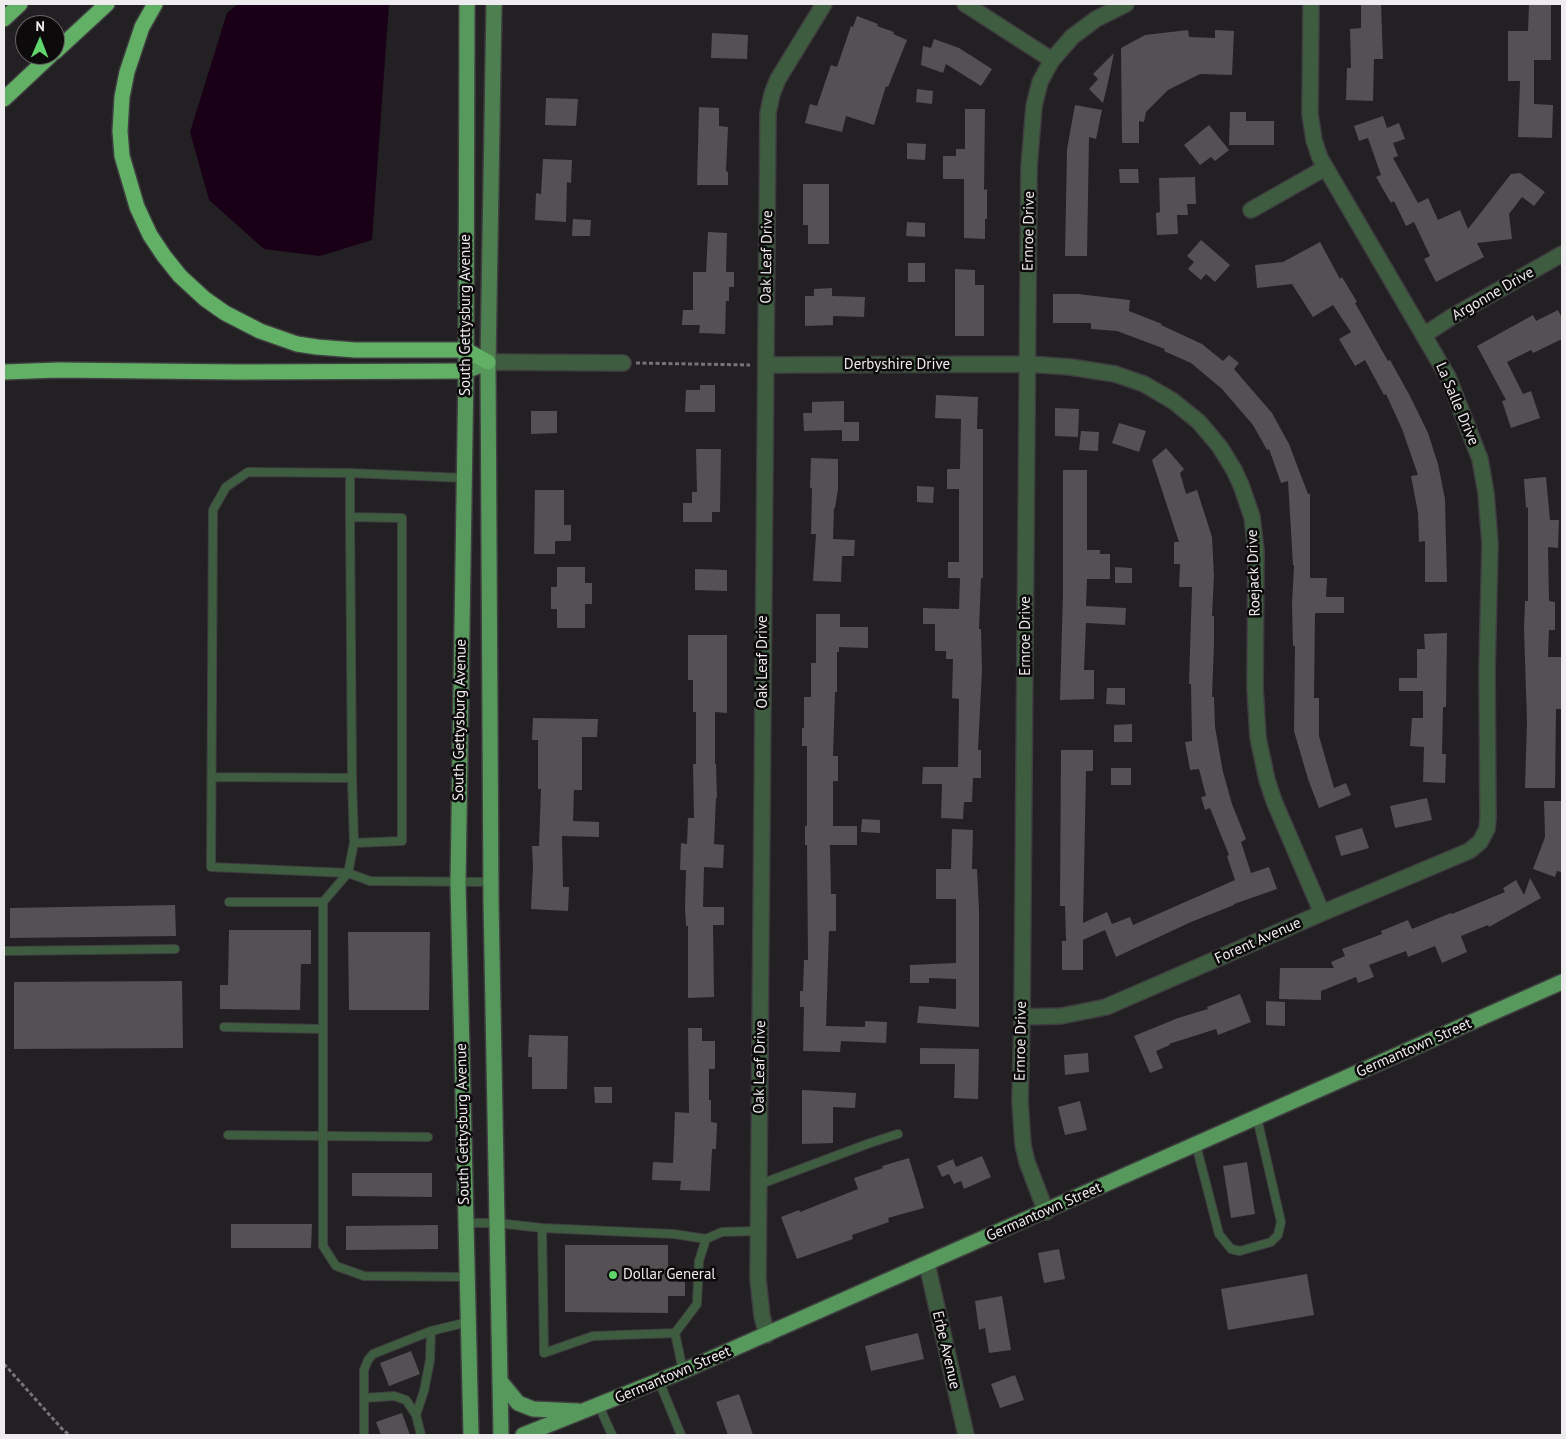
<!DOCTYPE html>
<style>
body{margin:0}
#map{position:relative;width:1566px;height:1439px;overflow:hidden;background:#232023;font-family:"PT Sans",sans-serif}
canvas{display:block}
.frame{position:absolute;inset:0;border:5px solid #eeecee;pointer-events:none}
.north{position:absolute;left:15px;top:15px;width:50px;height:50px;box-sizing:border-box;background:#0c0a0b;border:1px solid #666466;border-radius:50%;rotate:1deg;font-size:14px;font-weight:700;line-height:20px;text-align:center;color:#eeecee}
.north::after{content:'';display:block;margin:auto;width:18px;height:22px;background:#5fd56b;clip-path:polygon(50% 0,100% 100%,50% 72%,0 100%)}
</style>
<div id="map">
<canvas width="1566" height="1439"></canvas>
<div class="frame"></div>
<div class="north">N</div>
</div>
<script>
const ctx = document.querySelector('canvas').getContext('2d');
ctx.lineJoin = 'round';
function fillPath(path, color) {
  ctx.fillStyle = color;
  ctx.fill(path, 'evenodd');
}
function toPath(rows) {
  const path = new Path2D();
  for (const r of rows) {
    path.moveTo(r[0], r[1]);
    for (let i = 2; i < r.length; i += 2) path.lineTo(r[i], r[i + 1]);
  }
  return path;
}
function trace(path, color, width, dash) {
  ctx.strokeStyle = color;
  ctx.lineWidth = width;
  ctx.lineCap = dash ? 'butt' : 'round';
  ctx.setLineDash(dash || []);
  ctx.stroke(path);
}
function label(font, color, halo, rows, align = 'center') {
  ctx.font = font + ' "PT Sans",sans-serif';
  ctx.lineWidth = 5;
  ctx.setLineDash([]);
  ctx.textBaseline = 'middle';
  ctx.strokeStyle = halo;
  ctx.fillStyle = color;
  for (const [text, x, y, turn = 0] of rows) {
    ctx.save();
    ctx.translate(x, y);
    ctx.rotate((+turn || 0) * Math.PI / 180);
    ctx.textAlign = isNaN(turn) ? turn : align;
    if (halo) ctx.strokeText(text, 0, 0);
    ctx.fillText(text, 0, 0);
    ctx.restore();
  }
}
fillPath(toPath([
 [238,4,389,4,372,240,320,256,264,249,209,200,190,132,227,13]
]), '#190017');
fillPath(toPath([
 [1361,4,1381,4,1383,59,1374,59,1373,101,1346,100,1347,68,1351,68,1350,29,1361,28],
 [1529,4,1551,4,1551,60,1534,60,1534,104,1553,105,1552,138,1518,137,1520,81,1508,81,1508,31,1528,31],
 [857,16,878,24,877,26,894,32,893,34,907,40,888,87,886,86,874,125,846,116,842,132,805,123,810,104,817,106,831,65,837,67,851,26,853,27],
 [1188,30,1189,37,1215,38,1215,30,1234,31,1232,75,1200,74,1168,90,1146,112,1144,122,1139,121,1139,143,1122,143,1121,48,1145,35],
 [712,33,748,35,747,59,711,58],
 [934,39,959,48,992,69,981,86,946,64,943,73,921,65,923,46,931,48],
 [1114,53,1107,87,1103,103,1089,89,1098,79,1093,74],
 [917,89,933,91,932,104,916,102],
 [546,98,578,99,576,126,545,125],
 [1075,105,1102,110,1096,139,1089,137,1087,256,1065,256,1067,149],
 [699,107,719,108,719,126,728,127,726,171,728,172,728,185,697,185],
 [965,109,985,109,984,190,987,189,987,219,985,219,985,239,964,238,964,179,943,179,943,156,956,156,956,149,965,149],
 [1230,112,1246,112,1246,121,1274,121,1274,145,1229,145],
 [1383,116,1387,128,1399,123,1405,139,1393,143,1398,156,1393,158,1418,203,1428,198,1438,220,1460,210,1468,229,1511,174,1520,173,1545,192,1534,206,1522,197,1509,214,1512,239,1477,243,1484,257,1436,282,1424,259,1430,256,1414,222,1406,226,1394,201,1391,203,1376,177,1381,175,1368,138,1359,141,1354,126],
 [1209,125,1229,150,1215,161,1211,157,1200,165,1184,145],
 [907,143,926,144,925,160,907,159],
 [543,159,572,160,571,183,567,182,566,222,535,220,536,193,541,194],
 [1119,169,1138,169,1139,183,1120,183],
 [1195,177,1196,204,1187,204,1188,215,1177,215,1178,234,1157,235,1156,213,1160,212,1159,178],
 [803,184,829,184,829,244,808,244,808,225,803,225],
 [573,219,591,220,590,236,572,236],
 [907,222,925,223,925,237,906,236],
 [708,232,727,233,726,272,734,272,734,287,729,287,729,301,726,301,725,334,699,333,700,325,682,325,683,310,693,310,693,272,706,272],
 [1201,240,1230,265,1215,282,1206,274,1201,280,1188,269,1194,262,1187,256],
 [1320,242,1340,279,1342,277,1357,302,1355,303,1388,361,1390,360,1410,396,1428,433,1438,464,1445,499,1447,582,1425,582,1425,541,1419,542,1418,513,1411,476,1418,475,1402,429,1386,394,1384,395,1365,360,1355,366,1339,339,1351,332,1333,305,1313,317,1292,284,1257,288,1255,265,1283,262],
 [908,263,925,263,925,282,908,282],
 [955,269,975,270,975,285,984,285,984,336,955,336],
 [832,288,832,296,865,297,864,317,833,316,833,325,805,326,805,296,814,296,814,289],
 [1053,294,1078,294,1130,300,1129,311,1162,324,1161,325,1202,344,1223,361,1229,355,1239,363,1234,369,1272,413,1289,444,1308,494,1310,494,1310,578,1327,578,1326,597,1344,597,1344,613,1315,613,1314,698,1319,698,1319,736,1334,788,1346,783,1351,795,1319,808,1308,779,1294,731,1295,646,1293,646,1292,605,1294,565,1293,565,1288,481,1281,483,1269,449,1267,450,1253,425,1222,389,1191,363,1164,351,1165,349,1117,331,1091,329,1091,323,1053,323],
 [1558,310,1562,318,1562,339,1533,353,1531,350,1507,362,1523,394,1531,391,1540,418,1511,428,1502,401,1506,400,1477,346,1533,315,1536,321],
 [700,385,715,385,715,412,685,412,686,390,700,390],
 [936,395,978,397,977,429,983,429,983,578,981,578,979,629,981,629,982,670,978,750,981,750,981,778,973,778,972,802,964,802,963,819,941,818,942,784,922,784,923,767,958,767,959,699,952,698,953,659,946,659,946,651,935,651,935,624,923,624,923,608,959,609,960,578,948,578,948,562,959,562,959,489,947,489,947,469,960,469,961,419,935,418],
 [844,401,844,422,859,422,859,441,842,441,842,430,804,431,803,413,812,413,812,402],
 [1055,408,1079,409,1078,437,1055,436],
 [531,411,557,411,557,433,531,434],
 [1119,423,1146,431,1139,452,1112,443],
 [1081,431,1099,432,1098,451,1079,450],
 [1166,448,1184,469,1180,473,1186,494,1197,490,1212,537,1214,576,1212,616,1214,616,1214,644,1212,697,1214,697,1215,727,1223,772,1232,804,1246,839,1241,842,1251,873,1269,867,1277,889,1234,904,1234,905,1191,922,1116,957,1105,930,1083,940,1083,970,1062,970,1062,941,1066,941,1065,906,1060,906,1061,750,1093,750,1093,771,1086,771,1083,923,1107,912,1112,924,1130,917,1133,925,1235,880,1227,856,1229,855,1210,808,1205,810,1201,797,1206,796,1199,769,1190,770,1185,742,1192,741,1191,684,1189,684,1192,587,1179,587,1180,564,1174,564,1174,542,1179,542,1152,460],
 [696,449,721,449,720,512,712,512,712,522,683,522,683,503,692,503,692,492,697,492],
 [811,458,838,459,838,489,835,508,834,508,833,539,855,540,854,556,842,556,841,582,813,581,816,534,811,534,812,488,810,488],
 [1063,470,1087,470,1087,550,1100,550,1100,554,1110,554,1110,579,1087,579,1086,606,1126,608,1125,625,1086,623,1084,670,1094,670,1094,699,1060,700,1063,592],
 [1546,477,1550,520,1559,520,1558,548,1548,547,1549,601,1555,602,1555,630,1549,630,1548,657,1562,657,1562,709,1556,709,1555,788,1525,788,1527,721,1524,629,1525,601,1528,601,1528,507,1526,508,1524,479],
 [917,486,934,487,933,503,917,502],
 [535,490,564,490,564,525,571,525,571,541,555,541,555,554,534,554],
 [557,567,585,567,585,583,592,583,592,604,585,604,585,628,557,628,557,609,551,609,551,587,557,587],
 [1115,567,1132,568,1132,583,1115,583],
 [695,569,727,570,727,591,695,590],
 [816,614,840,614,840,627,868,627,868,648,839,647,839,652,837,652,837,692,835,692,833,756,838,756,838,781,833,781,833,826,857,826,857,845,830,845,831,894,836,894,836,931,829,931,826,1026,865,1027,865,1021,887,1022,886,1043,841,1041,840,1052,803,1051,804,1007,800,1007,800,991,803,991,804,960,808,960,807,845,805,845,805,826,807,826,807,746,802,746,802,728,804,728,804,697,811,697,811,663,816,663],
 [1447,633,1446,707,1443,707,1442,754,1446,754,1445,783,1423,782,1424,747,1410,746,1412,718,1423,718,1423,691,1399,691,1399,678,1417,678,1417,649,1425,649,1424,634],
 [688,635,727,635,727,713,715,712,715,764,716,764,717,798,716,798,714,844,724,845,723,868,704,867,703,907,724,907,724,925,713,925,714,997,688,998,688,926,686,926,685,908,686,870,680,870,681,843,687,844,688,818,694,818,693,764,696,764,696,712,693,712,693,680,688,680],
 [1107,688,1125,688,1125,705,1106,704],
 [533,718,598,719,597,737,582,737,582,790,574,790,573,821,599,822,599,837,562,836,563,887,569,887,568,911,531,909,533,867,532,846,539,846,541,789,538,789,538,740,532,740],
 [1132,724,1132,742,1114,742,1114,725],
 [1111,768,1131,768,1131,785,1111,785],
 [1427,798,1432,820,1395,828,1390,806],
 [1544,801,1562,801,1562,872,1557,871,1555,877,1533,869,1545,837],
 [862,819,880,820,880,833,861,832],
 [1362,828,1369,848,1341,856,1335,836],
 [952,829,973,830,972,869,977,869,979,910,979,1027,917,1023,919,1006,956,1009,956,979,929,978,929,983,910,983,910,965,956,963,956,899,936,899,936,869,951,869],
 [1530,878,1541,898,1489,927,1488,925,1461,936,1467,952,1442,963,1435,946,1408,957,1406,951,1369,965,1374,977,1358,983,1356,977,1321,991,1321,1000,1279,999,1280,968,1334,968,1331,962,1345,956,1342,949,1382,934,1381,931,1408,920,1412,929,1451,913,1452,914,1505,892,1503,888,1516,880,1524,895],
 [175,905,176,936,10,938,10,908],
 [229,930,311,930,311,964,301,964,300,1010,220,1009,220,985,228,985],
 [348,932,430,932,429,1010,349,1010],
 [182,981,183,1048,14,1049,14,982],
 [1240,994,1251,1022,1218,1035,1216,1029,1169,1044,1170,1045,1156,1051,1163,1068,1150,1073,1134,1036,1178,1018,1208,1009,1207,1007],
 [1266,1001,1285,1002,1285,1026,1266,1025],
 [688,1028,702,1028,702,1041,715,1041,715,1069,709,1069,709,1100,711,1100,711,1122,717,1123,716,1149,712,1149,710,1191,680,1190,681,1181,652,1180,653,1162,673,1163,675,1112,689,1113],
 [529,1035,568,1036,567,1089,532,1089,532,1057,528,1057],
 [920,1048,979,1049,978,1099,954,1098,955,1064,920,1064],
 [1088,1053,1089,1072,1065,1075,1064,1055],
 [594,1087,612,1087,612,1103,595,1103],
 [802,1090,856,1093,855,1108,833,1107,833,1143,802,1144],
 [1080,1101,1087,1130,1065,1135,1058,1107],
 [982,1156,991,1177,964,1189,961,1181,954,1184,949,1174,942,1177,937,1166,953,1159,956,1167],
 [909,1158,924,1208,888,1218,889,1222,852,1235,853,1239,797,1259,781,1217,799,1210,800,1212,858,1189,854,1178,883,1168,882,1166],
 [1247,1162,1255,1214,1231,1218,1223,1166],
 [352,1173,432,1173,432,1197,352,1196],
 [231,1224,312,1224,311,1248,231,1248],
 [438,1225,438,1249,346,1250,346,1226],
 [565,1245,668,1245,668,1281,685,1282,685,1296,668,1296,668,1313,565,1312],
 [1059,1249,1065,1279,1044,1283,1038,1253],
 [1307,1274,1314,1315,1228,1330,1221,1289],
 [1002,1296,1011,1350,989,1353,985,1328,979,1330,975,1301],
 [918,1333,924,1359,871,1371,865,1346],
 [411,1351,420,1374,389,1386,380,1363],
 [1015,1375,1024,1400,1000,1408,991,1384],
 [739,1394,753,1435,728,1435,716,1402],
 [402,1413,410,1435,381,1435,376,1422]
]), '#545053');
const lane = toPath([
 [464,478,350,473,248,472,226,487,213,510,211,867,348,873,370,881,491,882],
 [350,517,350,473],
 [212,777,352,778,354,843,348,873,323,902,323,1246,336,1266,364,1276,467,1277],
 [352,778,350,517,402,518,402,841,354,843],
 [229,902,323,902],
 [4,951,175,949],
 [224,1027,323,1029],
 [228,1135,428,1137],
 [1196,1145,1219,1234,1231,1249,1240,1251,1271,1242,1278,1235,1281,1222,1257,1118],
 [758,1185,870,1143,898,1134],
 [465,1223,497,1223,542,1228,674,1234,706,1239,722,1232,758,1231],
 [542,1228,544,1353,593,1336,675,1333,697,1304,699,1261,706,1239],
 [675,1333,683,1371],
 [659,1381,681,1435],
 [364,1398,394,1396,406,1400,416,1415,421,1435],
 [599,1406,612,1435],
 [416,1415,424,1391,430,1360,431,1331],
 [364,1435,364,1370,368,1360,373,1354,431,1331,468,1322]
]);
const street = toPath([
 [965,4,1052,60],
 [1251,210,1325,168],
 [1424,335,1453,316,1562,254],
 [488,362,623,363],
 [766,365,1028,364,1070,367,1115,374,1144,384,1173,401,1199,422,1220,447,1234,470,1241,485,1252,517,1256,551,1255,687,1258,738,1267,780,1274,801,1322,913],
 [1022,1017,1061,1016,1106,1007,1322,913,1469,851,1480,842,1487,829,1488,818,1487,671,1490,544,1486,493,1480,459,1448,377,1320,158,1314,140,1310,114,1311,4],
 [1046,1212,1027,1162,1023,1145,1020,1101,1022,1017,1029,167,1034,106,1040,82,1052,60,1072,37,1096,19,1126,4],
 [927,1264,966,1435],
 [767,1335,762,1316,758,1279,768,113,772,94,778,79,824,4]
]);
const secondary = toPath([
 [488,362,494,4]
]);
const primary = toPath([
 [467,4,466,371,458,883,471,1435],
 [466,371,488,362,491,902,501,1435],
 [500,1381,518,1403,533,1409,578,1411],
 [523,1435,683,1371,1562,982]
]);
const highway = toPath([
 [155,4,142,27,127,72,122,97,120,131,122,156,137,207,150,235,164,256,180,276,205,299,225,313,260,331,297,344,317,347,355,350,466,350,488,362],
 [4,19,20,4],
 [55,52,107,4],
 [4,99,51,55],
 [4,372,58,370,239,372,466,371]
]);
trace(lane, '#3f3d3f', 10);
trace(street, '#3f3d3f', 18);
trace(secondary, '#3f3d3f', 18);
trace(primary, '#3f3d3f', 18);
trace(highway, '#3f3d3f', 18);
trace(toPath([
 [636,363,750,365],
 [4,1364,64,1431,70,1435]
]), '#777477', 3, [4, 2.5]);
trace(lane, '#3e5d40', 8);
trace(street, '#3e5d40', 15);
trace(secondary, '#4d7f50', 15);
trace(primary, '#57985c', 15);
trace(highway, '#61b066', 15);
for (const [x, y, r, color] of [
 [613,1275,5,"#5fd56b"]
]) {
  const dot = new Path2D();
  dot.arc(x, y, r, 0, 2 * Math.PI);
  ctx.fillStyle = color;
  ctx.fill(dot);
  trace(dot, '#0c0a0b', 2);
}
label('15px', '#eeecee', '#0c0a0b', [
 ["Ernroe Drive",1029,231,-89],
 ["Oak Leaf Drive",767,257,-89],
 ["Argonne Drive",1493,294,-30],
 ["South Gettysburg Avenue",466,315,-90],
 ["Derbyshire Drive",897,365],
 ["La Salle Drive",1457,404,67],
 ["Roejack Drive",1254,573,-92],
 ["Ernroe Drive",1026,636,-90],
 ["Oak Leaf Drive",763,662,-90],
 ["South Gettysburg Avenue",460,720,-89],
 ["Forent Avenue",1258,941,-24],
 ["Ernroe Drive",1021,1041,-89],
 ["Germantown Street",1414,1048,-24],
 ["Oak Leaf Drive",760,1067,-89],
 ["South Gettysburg Avenue",463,1124,-91],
 ["Germantown Street",1044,1212,-24],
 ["Erbe Avenue",946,1350,77],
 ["Germantown Street",673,1375,-23]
]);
label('15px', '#eeecee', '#0c0a0b', [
 ["Dollar General",623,1275]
], 'left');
</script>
